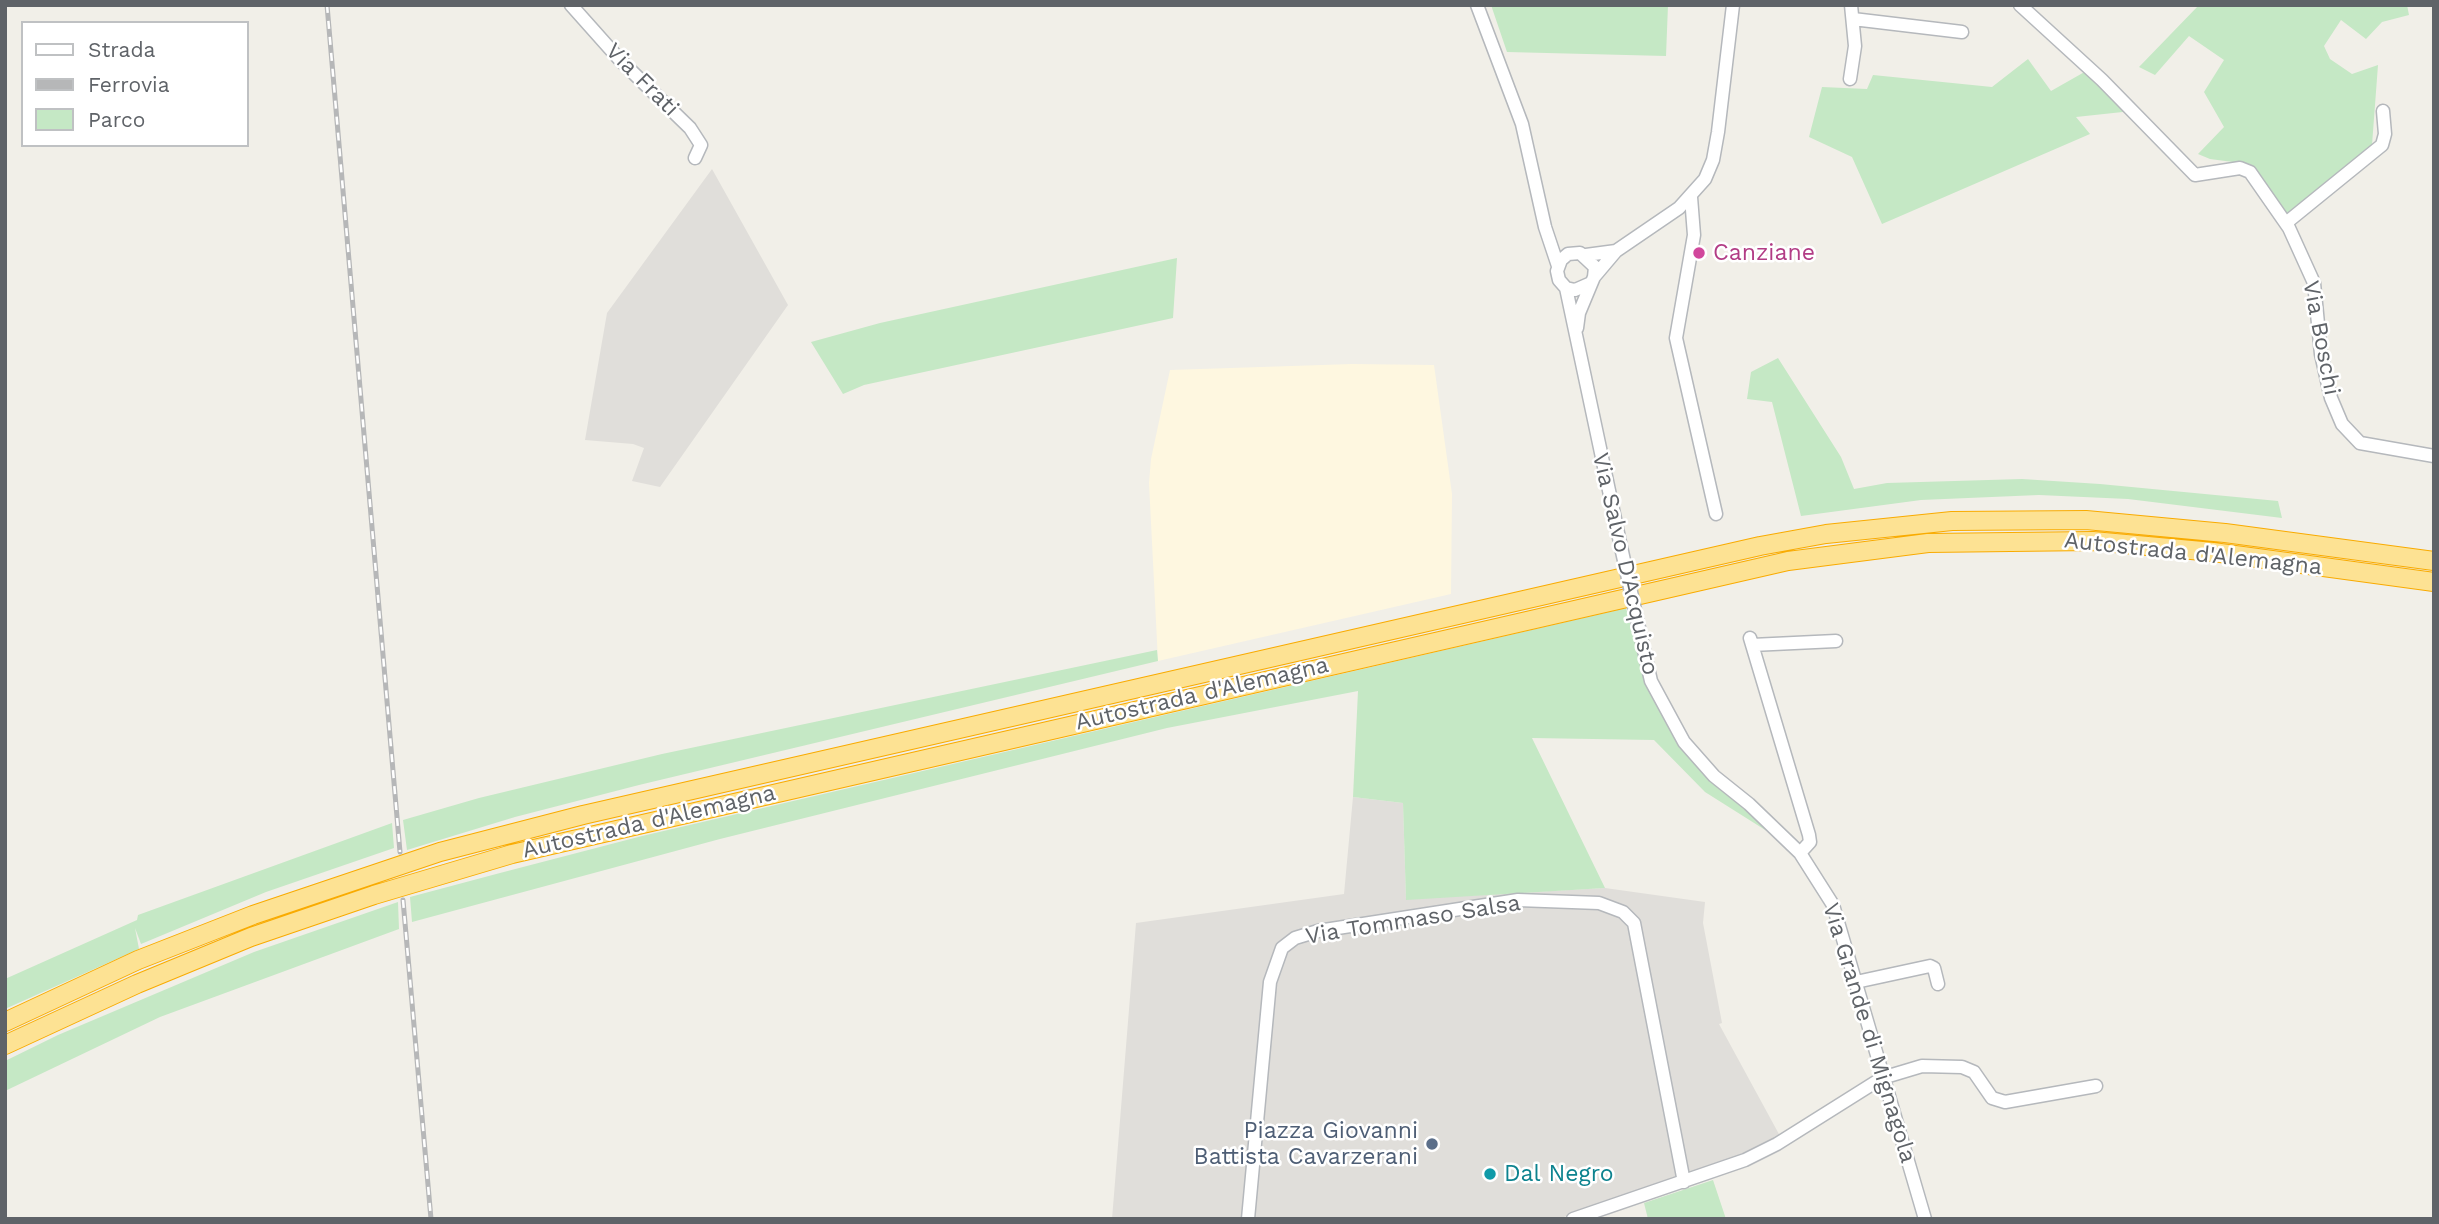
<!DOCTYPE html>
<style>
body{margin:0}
#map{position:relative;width:2439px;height:1224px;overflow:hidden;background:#f1efe8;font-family:"Work Sans",sans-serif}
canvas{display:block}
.frame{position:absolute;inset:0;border:7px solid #5f6368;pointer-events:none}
.legend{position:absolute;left:21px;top:21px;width:228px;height:126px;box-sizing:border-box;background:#fff;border:2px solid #bfc1c3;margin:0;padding:9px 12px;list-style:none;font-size:21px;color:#5f6368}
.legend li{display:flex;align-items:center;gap:14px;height:35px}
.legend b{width:35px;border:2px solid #bfc1c3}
</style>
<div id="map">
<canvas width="2439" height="1224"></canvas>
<div class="frame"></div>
<ul class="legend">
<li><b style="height:9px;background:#fff"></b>Strada</li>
<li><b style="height:9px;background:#b6b7b8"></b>Ferrovia</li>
<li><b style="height:19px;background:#c5e8c5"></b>Parco</li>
</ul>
</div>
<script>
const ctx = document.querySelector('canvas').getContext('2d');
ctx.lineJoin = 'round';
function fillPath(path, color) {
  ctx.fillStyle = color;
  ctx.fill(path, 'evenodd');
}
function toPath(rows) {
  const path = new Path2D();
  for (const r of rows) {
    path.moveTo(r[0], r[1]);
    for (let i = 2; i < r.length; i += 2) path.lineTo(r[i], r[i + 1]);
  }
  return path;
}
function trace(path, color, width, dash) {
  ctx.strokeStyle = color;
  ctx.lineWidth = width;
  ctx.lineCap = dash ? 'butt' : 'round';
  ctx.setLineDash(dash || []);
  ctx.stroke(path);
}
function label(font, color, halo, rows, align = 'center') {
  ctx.font = font + ' "Work Sans",sans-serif';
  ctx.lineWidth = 5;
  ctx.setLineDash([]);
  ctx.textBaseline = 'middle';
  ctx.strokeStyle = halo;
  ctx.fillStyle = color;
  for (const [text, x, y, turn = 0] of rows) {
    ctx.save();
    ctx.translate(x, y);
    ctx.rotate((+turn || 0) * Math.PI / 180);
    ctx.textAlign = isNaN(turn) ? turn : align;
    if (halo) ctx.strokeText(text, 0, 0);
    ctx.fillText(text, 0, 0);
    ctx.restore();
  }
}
fillPath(toPath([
 [1352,364,1434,365,1452,494,1451,594,1158,661,1149,483,1151,459,1170,370]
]), '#fef7e0');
fillPath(toPath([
 [712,169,788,305,660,487,632,481,644,448,633,444,585,440,607,313],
 [1353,797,1403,803,1406,899,1605,888,1705,902,1703,923,1722,1023,1719,1024,1780,1136,1754,1151,1558,1219,1112,1219,1136,923,1344,894]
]), '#e0deda');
fillPath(toPath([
 [1491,5,1668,5,1666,56,1507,52],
 [2199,5,2407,5,2409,15,2382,22,2366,39,2341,20,2324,46,2330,59,2352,74,2378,65,2372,145,2288,218,2264,181,2248,164,2210,159,2198,154,2224,127,2204,92,2224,60,2189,36,2155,75,2139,67],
 [2028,59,2051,91,2088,70,2132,111,2076,117,2090,134,1882,224,1852,157,1809,137,1822,87,1867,89,1873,75,1992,87],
 [1177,258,1173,318,864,385,843,394,811,342,880,323],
 [1778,358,1841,457,1854,489,1887,483,2022,479,2100,484,2278,501,2282,518,2128,499,2039,495,1921,500,1801,516,1772,402,1747,399,1751,372],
 [1626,608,1647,688,1682,746,1789,845,1705,792,1654,740,1532,738,1605,888,1406,900,1403,803,1353,797,1358,691,1167,728,720,839,412,922,410,897,500,873,642,836],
 [1157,650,1158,661,639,785,515,817,407,850,403,820,479,798,662,754],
 [392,823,394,848,266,892,141,944,135,928,139,949,5,1009,5,979,137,920,138,915],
 [398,902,399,929,160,1017,5,1091,5,1061,58,1035,254,952],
 [1713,1180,1726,1219,1648,1219,1644,1203]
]), '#c5e8c5');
const minor = toPath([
 [571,5,620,60,690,128,701,145,695,158],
 [1477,5,1522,124,1545,227,1558,266],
 [2020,5,2102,80,2195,175,2240,168,2250,172,2289,228,2314,283,2321,354,2331,398,2342,424,2360,443,2434,456],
 [1853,19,1962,32],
 [1850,79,1855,46,1851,5],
 [1691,197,1694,235,1676,338,1716,514],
 [2286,223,2382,145,2385,134,2383,111],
 [1616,251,1679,208,1705,179,1713,160,1718,132,1733,5],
 [1586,255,1616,251,1594,277],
 [1566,288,1621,547],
 [1577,328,1579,313,1594,277,1595,267,1580,253,1568,254,1561,260,1557,271,1559,280,1566,288,1575,290,1591,283],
 [1639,628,1651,681,1684,742,1714,776,1749,804,1800,853,1833,905,1925,1219],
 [1750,638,1809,835,1810,842,1800,853],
 [1752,645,1836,641],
 [1856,982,1930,966,1934,968,1938,984],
 [1248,1219,1270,982,1282,948,1295,938,1318,931,1518,900,1599,903,1623,912,1634,923,1684,1182],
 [1573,1219,1745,1160,1777,1144,1882,1078,1922,1066,1962,1067,1974,1072,1992,1098,2005,1102,2096,1086]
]);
const highway = toPath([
 [5,1022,138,960,253,915,440,852,583,815,1760,546,1826,534,1952,521,2086,520,2225,533,2434,561],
 [5,1045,137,984,251,937,374,895,512,854,1788,561,1928,543,2093,541,2213,552,2434,582]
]);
trace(minor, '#b5b8bc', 15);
trace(highway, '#f9ab00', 20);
trace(minor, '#fff', 12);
trace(highway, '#fde293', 18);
const rail = toPath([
 [327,5,400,852],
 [403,900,431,1219]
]);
trace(rail, '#b6b7b8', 5);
trace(rail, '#fff', 2.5, [8]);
const minorBridge = toPath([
 [1621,547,1639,628]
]);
trace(minorBridge, '#b5b8bc', 15, []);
trace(minorBridge, '#fff', 12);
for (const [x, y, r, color] of [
 [1699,253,7,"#d1479c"],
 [1432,1144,7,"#5c6f8a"],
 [1490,1174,7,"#0f9aa8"]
]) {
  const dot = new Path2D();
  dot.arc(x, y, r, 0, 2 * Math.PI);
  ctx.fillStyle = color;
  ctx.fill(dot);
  trace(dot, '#fff', 2.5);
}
label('23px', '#5f6368', '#fff', [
 ["Via Frati",642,80,45],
 ["Via Boschi",2321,338,79],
 ["Autostrada d'Alemagna",2193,554,6],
 ["Via Salvo D'Acquisto",1625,564,77],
 ["Autostrada d'Alemagna",1202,694,-13],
 ["Autostrada d'Alemagna",649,822,-13],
 ["Via Tommaso Salsa",1413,920,-9],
 ["Via Grande di Mignagola",1869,1033,73]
]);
label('23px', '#b23c85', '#fff', [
 ["Canziane",1713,253]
], 'left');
label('23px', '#4e5e75', '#fff', [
 ["Piazza Giovanni",1418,1131],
 ["Battista Cavarzerani",1418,1157]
], 'right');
label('23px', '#0d838f', '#fff', [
 ["Dal Negro",1504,1174]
], 'left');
</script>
